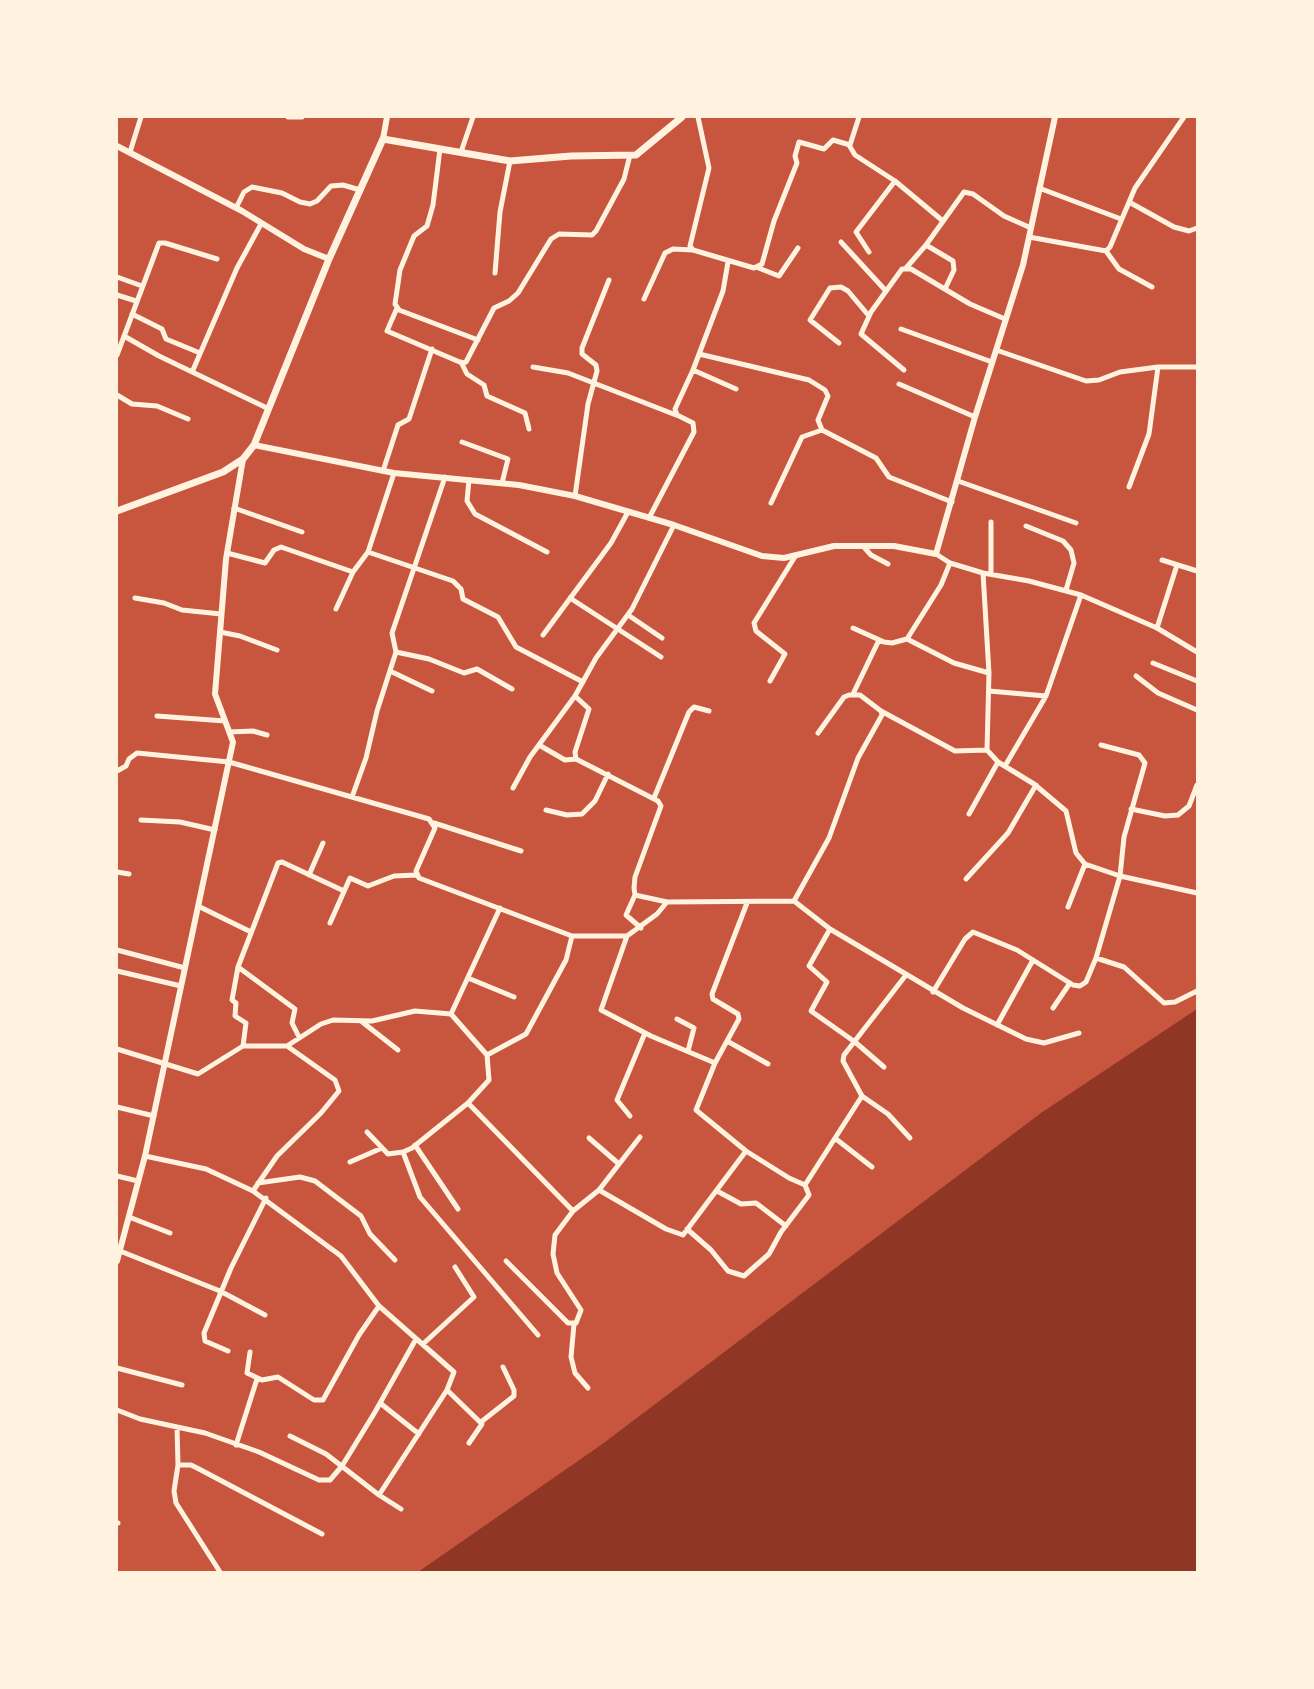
<!DOCTYPE html>
<style>
body{margin:0}
#map{position:relative;width:1314px;height:1689px;overflow:hidden;background:#c8553d;font-family:"Fira Sans Condensed",sans-serif}
canvas{display:block}
.frame{position:absolute;inset:0;border:118px solid #fff3e0;pointer-events:none}
</style>
<div id="map">
<canvas width="1314" height="1689"></canvas>
<div class="frame"></div>
</div>
<script>
const ctx = document.querySelector('canvas').getContext('2d');
ctx.lineJoin = 'round';
function fillPath(path, color) {
  ctx.fillStyle = color;
  ctx.fill(path, 'evenodd');
}
function toPath(rows) {
  const path = new Path2D();
  for (const r of rows) {
    path.moveTo(r[0], r[1]);
    for (let i = 2; i < r.length; i += 2) path.lineTo(r[i], r[i + 1]);
  }
  return path;
}
function trace(path, color, width, dash) {
  ctx.strokeStyle = color;
  ctx.lineWidth = width;
  ctx.lineCap = dash ? 'butt' : 'round';
  ctx.setLineDash(dash || []);
  ctx.stroke(path);
}
fillPath(toPath([
 [1197,1009,1197,1572,418,1572,601,1445,1041,1113]
]), '#8f3625');
trace(toPath([
 [288,117,302,117],
 [698,117,709,168,690,246,693,250,754,268,762,264,774,221,797,163,795,156,799,142,824,149,833,140,850,145,859,117],
 [849,145,855,155,895,181,856,232,869,252],
 [440,149,433,205,427,226,414,236,400,270,395,304,399,310,478,340],
 [130,152,141,117],
 [461,152,473,117],
 [895,181,943,221],
 [1039,188,1121,219],
 [1129,202,1174,227,1189,231,1197,228],
 [236,208,244,192,252,187,282,193,300,202,310,204,317,201,331,186,343,185,360,190],
 [1029,237,1106,251,1110,247,1135,188,1184,117],
 [841,242,886,291],
 [926,245,953,261,954,270,945,289],
 [1106,251,1119,269,1152,287],
 [756,267,779,276,798,248],
 [906,268,926,245,964,192,973,194,1004,216,1031,228],
 [495,273,500,212,510,161],
 [117,277,142,286],
 [117,295,136,301],
 [644,299,665,253,673,249,693,250],
 [397,308,387,331,462,363,466,362,494,308,509,301,518,293,551,239,559,234,592,235,596,231,624,179,630,155],
 [132,314,162,329,166,339,200,353],
 [901,329,992,362],
 [124,336,159,356,269,409],
 [839,343,810,320,830,288,841,287,848,291,869,316],
 [996,350,1086,381,1099,380,1120,372,1158,367,1197,367],
 [699,354,809,380,825,390,828,396,818,420,822,430,876,458,889,477,952,502],
 [117,355,159,243,165,243,217,259],
 [461,362,467,374,484,385,487,396,525,413,529,429],
 [533,367,568,373,676,415],
 [193,370,237,268,261,224],
 [693,370,736,389],
 [904,370,861,334,871,312,902,269,911,269,970,304,1005,319],
 [899,384,975,417],
 [117,395,132,404,157,406,188,419],
 [462,442,508,459,502,483],
 [383,471,398,425,409,419,432,349],
 [469,480,467,501,475,514,547,552],
 [958,481,1076,523],
 [1129,487,1149,434,1158,367],
 [575,496,588,404,597,371,596,365,582,354,582,348,609,280],
 [771,503,802,437,822,430],
 [234,508,302,532],
 [649,518,694,432,693,423,677,415,675,409,693,370,723,291,728,262],
 [1026,526,1063,541,1071,550,1074,563,1066,590],
 [863,546,871,555,888,564],
 [368,552,453,581,461,589,463,599,498,617,516,647,583,682],
 [227,553,265,563,274,550,281,547,353,572],
 [936,554,950,563,983,573,1029,581,1081,595,1157,628,1197,652],
 [1162,560,1197,571],
 [983,573,989,673,987,750,998,762,1034,784,1066,811,1076,853,1085,864,1120,876,1197,893],
 [991,574,991,522],
 [135,598,164,603,182,610,221,614],
 [570,598,661,657],
 [336,609,353,572,368,552,394,473],
 [628,615,662,638],
 [853,628,884,642,892,643,907,639,954,663,989,673],
 [1157,628,1177,565],
 [220,632,240,636,277,650],
 [543,635,611,543,628,512],
 [907,639,941,585,950,563],
 [396,652,429,659,464,673,477,669,512,689],
 [1153,663,1197,681],
 [390,671,432,691],
 [1136,676,1158,693,1197,710],
 [770,681,785,654,756,631,754,623,796,555],
 [989,691,1046,696],
 [853,694,879,640],
 [575,696,589,709,575,752,576,759,658,801,661,806,635,877,634,888,635,895,667,902],
 [881,711,955,751,987,750],
 [157,716,225,721],
 [229,732,253,731,267,735],
 [539,745,565,760,576,759],
 [1005,766,1046,696,1081,595],
 [117,771,126,766,129,759,137,753,229,762,429,819,435,828,416,871,419,878,572,936,627,936,657,914,667,902,794,901,830,929,809,966,827,982,811,1011,855,1042,884,1067],
 [513,788,530,757,575,696,596,658,632,609,674,525],
 [352,797,366,758,377,711,396,652,392,633,445,477],
 [654,798,689,712,694,707,709,711],
 [1131,809,1165,816,1178,815,1189,806,1197,785],
 [546,810,567,815,582,814,595,801,608,774],
 [969,814,998,762],
 [141,820,180,822,215,830],
 [434,823,521,851],
 [117,872,129,874],
 [309,875,323,843],
 [966,879,1008,833,1036,785],
 [635,895,626,915,641,928],
 [794,901,829,838,858,758,882,715,881,711,860,695,849,695,844,697,818,733],
 [747,903,712,994,713,999,738,1014,739,1019,715,1063,696,1110,746,1151,789,1178,805,1185,862,1096],
 [198,906,249,931],
 [1068,907,1085,864],
 [330,923,350,878,368,886,394,876,416,875],
 [830,929,963,1008,1026,1039,1044,1043,1079,1033],
 [627,936,601,1010,651,1036,715,1063],
 [117,950,185,968],
 [1096,958,1124,967,1164,1003,1175,1002,1197,991],
 [238,967,295,1009,292,1023,299,1037],
 [117,971,181,986],
 [906,975,844,1055,843,1061,862,1096,888,1114,910,1138],
 [468,978,514,997],
 [933,992,965,939,973,932,1017,950,1073,985,1080,986,1086,982,1096,958,1120,876,1124,837,1145,763,1139,755,1101,745],
 [1053,1008,1070,983],
 [451,1014,500,908],
 [677,1019,694,1028,688,1051],
 [361,1021,398,1050],
 [997,1025,1033,960],
 [727,1041,768,1064],
 [243,1046,246,1023,235,1016,236,1003,232,1000,238,967,278,863,282,862,344,891],
 [287,1046,321,1024,333,1020,372,1021,415,1011,451,1014],
 [117,1049,198,1074,243,1046,287,1046,335,1080,339,1091,321,1113,277,1156,253,1191],
 [487,1055,526,1034,566,960,572,936],
 [468,1103,573,1211],
 [117,1107,154,1116],
 [630,1116,617,1100,645,1033],
 [367,1132,388,1154,403,1152,412,1148,468,1103,489,1080,487,1055,451,1014],
 [589,1138,619,1164],
 [836,1139,872,1167],
 [415,1145,458,1209],
 [403,1152,420,1197,538,1335],
 [145,1156,206,1169,253,1191,341,1256,379,1306,454,1372,447,1390,482,1424,469,1443],
 [350,1162,382,1148],
 [117,1176,138,1181],
 [258,1183,300,1177,315,1181,361,1216,370,1234,395,1260],
 [599,1190,666,1229,683,1235,746,1151],
 [717,1191,741,1204,756,1203,786,1226],
 [129,1217,170,1233],
 [687,1229,711,1250,728,1271,744,1276,769,1254,781,1232,809,1195,805,1185],
 [120,1251,220,1291,265,1315],
 [506,1261,568,1323,576,1323,581,1310,557,1273,553,1254,555,1235,573,1211,599,1190,640,1137],
 [574,1324,571,1357,575,1373,588,1388],
 [423,1344,474,1297,455,1267],
 [228,1351,205,1341,204,1333,231,1268,266,1198],
 [250,1352,247,1373,262,1380,278,1377,314,1400,323,1400,359,1335,379,1306],
 [117,1368,182,1385],
 [380,1403,419,1434],
 [117,1410,140,1419,205,1433,259,1452,319,1480,330,1480,342,1466,375,1412,416,1339],
 [481,1422,514,1396,514,1390,503,1367],
 [177,1427,178,1465,174,1491,176,1503,220,1572],
 [290,1436,326,1454,379,1495,447,1390],
 [236,1445,257,1379],
 [178,1465,191,1465,199,1469,322,1534],
 [379,1495,401,1509],
 [117,1523,118,1523]
]), '#fff3e0', 5);
trace(toPath([
 [383,139,387,117],
 [117,146,242,211,304,249,329,259],
 [254,445,394,473,519,485,575,496,674,525,762,556,784,558,834,546,894,546,936,554,975,417,1023,265,1055,117],
 [117,1261,145,1156,233,742,215,694,226,559,243,459]
]), '#fff3e0', 6);
trace(toPath([
 [117,511,223,472,243,459,254,445,329,259,383,139,510,161,571,156,636,155,682,117]
]), '#fff3e0', 7);
</script>
